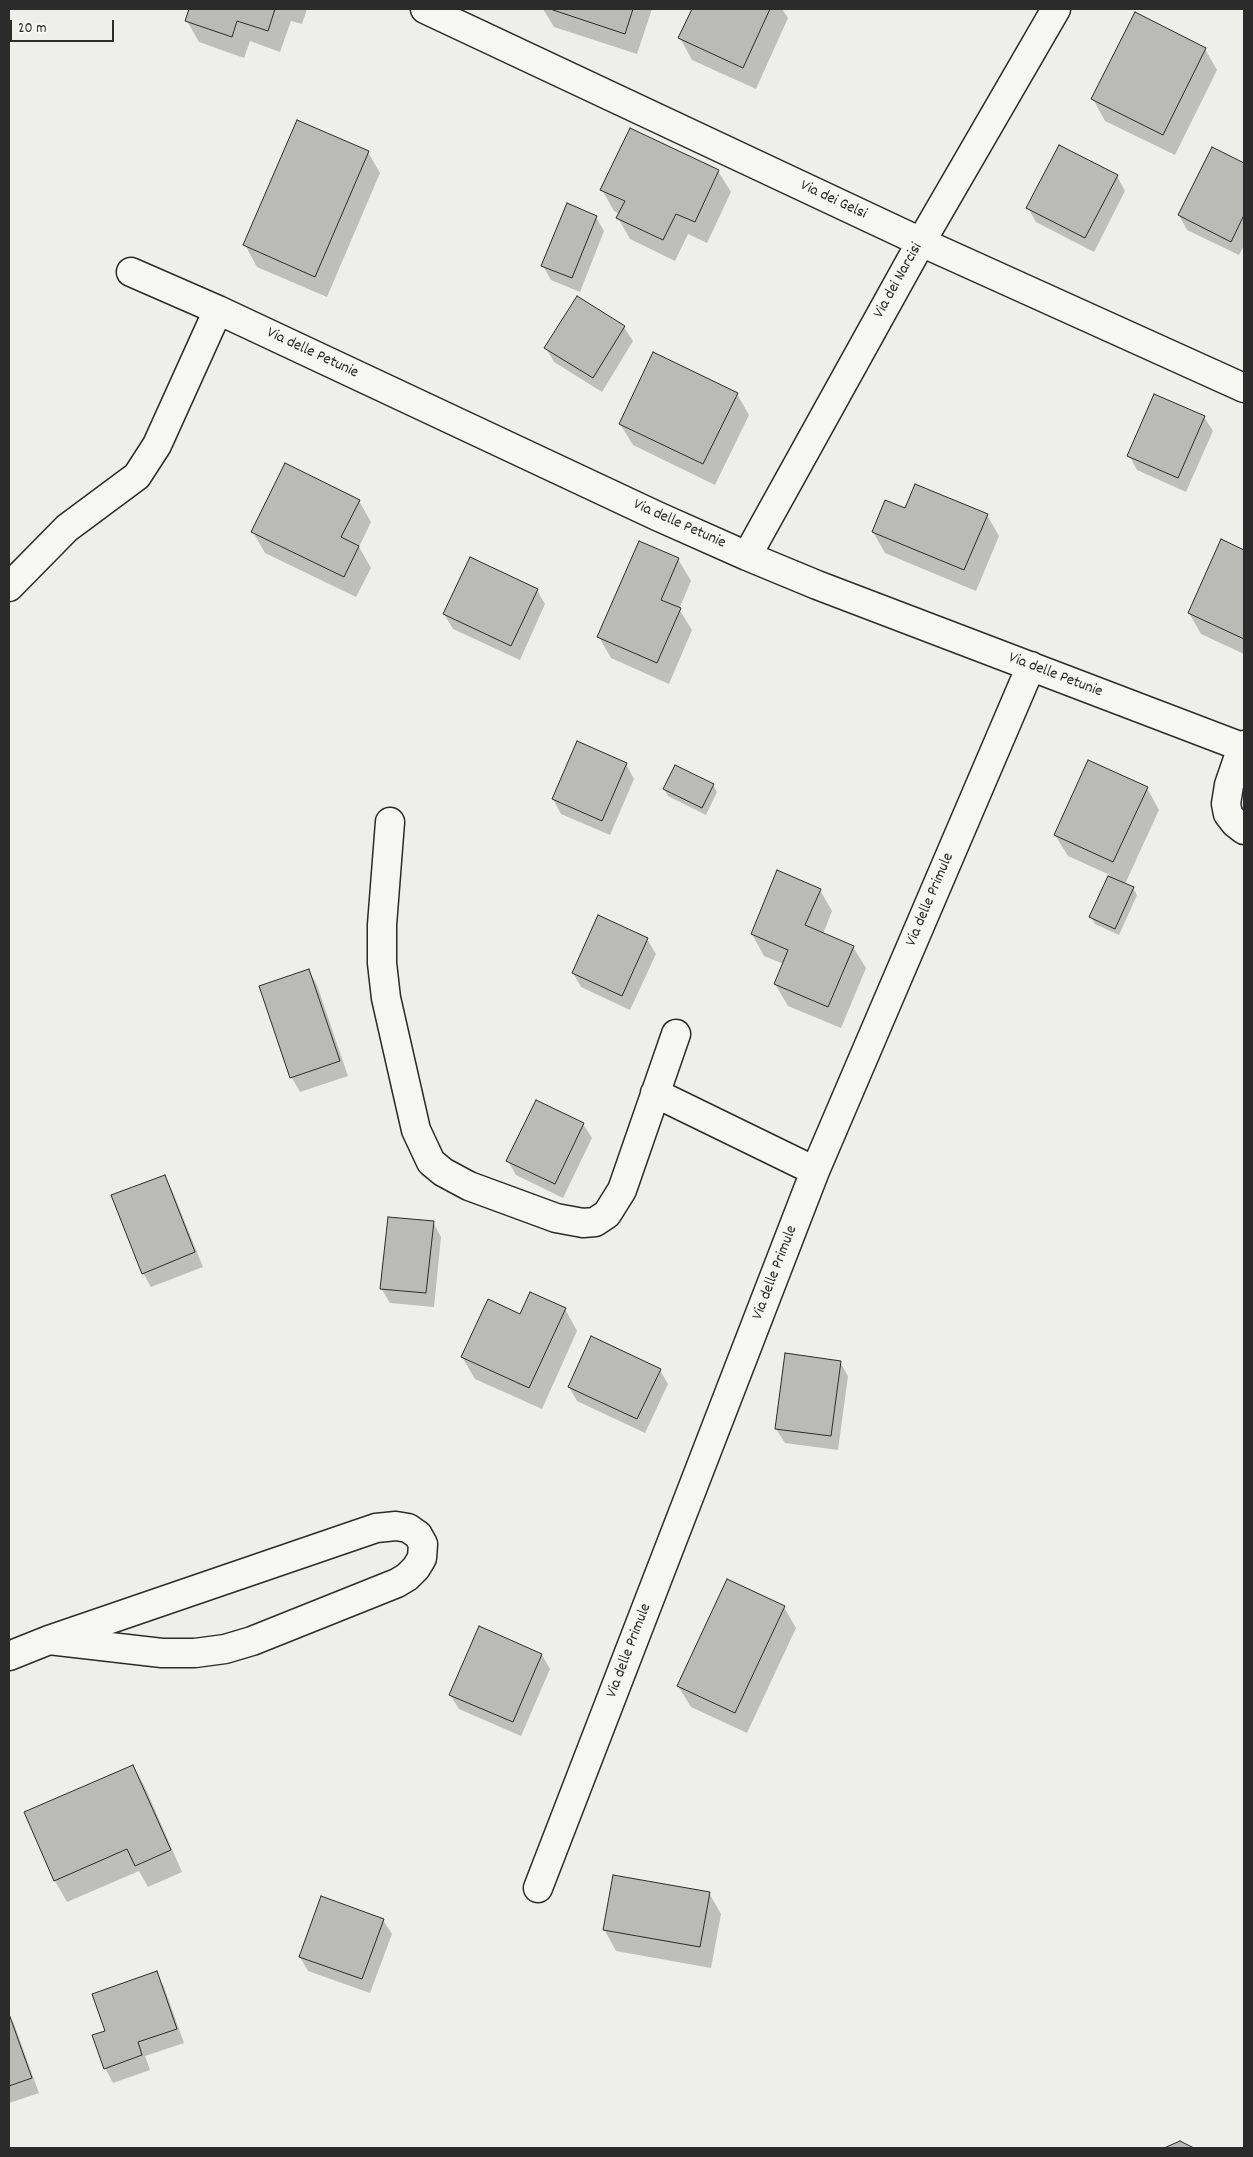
<!DOCTYPE html>
<style>
body{margin:0}
#map{position:relative;width:1253px;height:2157px;overflow:hidden;background:#eeeeea;font-family:Dekko,sans-serif}
canvas{display:block}
.frame{position:absolute;inset:0;border:10px solid #2b2b2b;pointer-events:none}
.scale{position:absolute;left:10px;top:20px;width:104px;height:22px;box-sizing:border-box;border:2px solid #2b2b2b;border-top:0;padding-left:6px;font-size:15px;line-height:18px;white-space:nowrap;color:#2b2b2b;-webkit-text-stroke:4px #f6f6f2;paint-order:stroke}
</style>
<div id="map">
<canvas width="1253" height="2157"></canvas>
<div class="frame"></div>
<div class="scale">20 m</div>
</div>
<script>
const ctx = document.querySelector('canvas').getContext('2d');
ctx.lineJoin = 'round';
function fillPath(path, color) {
  ctx.fillStyle = color;
  ctx.fill(path, 'evenodd');
}
function toPath(rows) {
  const path = new Path2D();
  for (const r of rows) {
    path.moveTo(r[0], r[1]);
    for (let i = 2; i < r.length; i += 2) path.lineTo(r[i], r[i + 1]);
  }
  return path;
}
function trace(path, color, width, dash) {
  ctx.strokeStyle = color;
  ctx.lineWidth = width;
  ctx.lineCap = dash ? 'butt' : 'round';
  ctx.setLineDash(dash || []);
  ctx.stroke(path);
}
function label(font, color, halo, rows, align = 'center') {
  ctx.font = font + ' Dekko,sans-serif';
  ctx.lineWidth = 5;
  ctx.setLineDash([]);
  ctx.textBaseline = 'middle';
  ctx.strokeStyle = halo;
  ctx.fillStyle = color;
  for (const [text, x, y, turn = 0] of rows) {
    ctx.save();
    ctx.translate(x, y);
    ctx.rotate((+turn || 0) * Math.PI / 180);
    ctx.textAlign = isNaN(turn) ? turn : align;
    if (halo) ctx.strokeText(text, 0, 0);
    ctx.fillText(text, 0, 0);
    ctx.restore();
  }
}
fillPath(toPath([
 [191,9,307,9,302,24,291,21,280,52,250,41,244,58,199,42,187,21],
 [543,9,652,9,637,54,554,27],
 [693,9,782,9,788,18,756,89,692,60,680,38],
 [1205,49,1217,70,1175,155,1105,121,1093,99],
 [1213,148,1244,164,1244,245,1239,255,1187,230,1179,215],
 [368,152,380,173,327,297,257,267,245,245],
 [718,171,731,192,707,243,688,234,675,261,630,239,618,218,620,214,614,211,602,190],
 [1117,176,1125,191,1094,252,1036,222,1028,208],
 [596,217,604,231,580,292,551,280,543,266],
 [624,327,633,341,602,392,554,362,546,348],
 [737,394,749,415,715,485,633,445,620,424],
 [1204,417,1213,431,1186,492,1137,470,1129,455],
 [359,501,371,522,359,547,371,568,356,597,265,553,253,532],
 [906,509,987,515,999,536,976,591,885,553,873,532],
 [1222,541,1244,551,1244,654,1201,634,1189,613],
 [640,543,678,559,691,581,679,609,692,630,669,684,611,658,599,637],
 [537,590,545,604,520,660,453,629,444,614],
 [626,764,634,779,610,835,561,814,553,799],
 [713,785,717,792,706,815,668,796,664,789],
 [1147,788,1159,810,1125,884,1133,888,1137,895,1119,935,1095,924,1091,917,1110,875,1068,856,1055,835],
 [820,890,832,911,823,934,853,947,866,968,841,1028,788,1006,775,984,784,964,764,956,752,934],
 [647,939,656,954,630,1010,581,987,573,973],
 [309,971,317,985,348,1076,300,1092,292,1078,261,987],
 [583,1124,592,1138,563,1198,516,1175,508,1161],
 [164,1176,172,1190,203,1267,151,1287,143,1273],
 [433,1222,441,1237,434,1307,390,1303,381,1288],
 [565,1309,577,1331,542,1409,475,1379,462,1357],
 [840,1362,848,1376,838,1450,785,1443,776,1429],
 [660,1370,668,1384,645,1433,577,1401,569,1387],
 [784,1607,796,1628,747,1733,691,1707,678,1686],
 [542,1655,550,1669,521,1736,459,1709,450,1695],
 [133,1766,145,1787,182,1872,148,1887,139,1871,67,1902,55,1881],
 [709,1893,721,1914,711,1968,616,1951,604,1929],
 [383,1920,392,1934,370,1993,308,1971,300,1957],
 [156,1973,164,1987,184,2043,145,2056,150,2070,113,2083,105,2068,106,2032],
 [9,2014,14,2024,39,2093,9,2103]
]), '#0003');
const building = toPath([
 [189,9,275,9,268,31,237,21,232,37,185,21,189,9],
 [550,9,633,9,625,34,550,9],
 [692,9,770,9,743,68,678,38,692,9],
 [1135,12,1206,48,1163,135,1091,99,1135,12],
 [297,120,369,151,315,277,243,245,297,120],
 [630,128,719,170,695,222,676,214,663,240,616,218,625,201,600,190,630,128],
 [1059,145,1118,175,1085,238,1026,208,1059,145],
 [1212,147,1244,163,1244,215,1231,242,1178,215,1212,147],
 [567,203,597,216,572,278,541,266,567,203],
 [577,296,625,326,593,378,544,348,577,296],
 [653,352,738,393,703,464,619,424,653,352],
 [1154,394,1205,416,1178,478,1127,456,1154,394],
 [285,463,360,500,341,537,359,546,344,577,251,532,285,463],
 [915,484,988,514,964,570,872,532,885,500,905,508,915,484],
 [1221,539,1244,550,1244,639,1188,613,1221,539],
 [639,541,679,558,661,600,681,608,657,663,597,637,639,541],
 [470,557,538,589,511,646,443,614,470,557],
 [577,741,627,763,602,821,552,799,577,741],
 [1088,760,1148,787,1113,862,1054,835,1088,760],
 [675,765,714,784,702,808,663,789,675,765],
 [777,870,821,889,805,925,854,946,828,1007,774,984,788,950,751,934,777,870],
 [1108,876,1134,887,1115,929,1089,917,1108,876],
 [598,915,648,938,622,996,572,973,598,915],
 [309,969,340,1061,290,1078,259,986,309,969],
 [536,1100,584,1123,555,1184,506,1161,536,1100],
 [165,1175,195,1252,142,1274,111,1195,165,1175],
 [388,1217,434,1221,426,1293,380,1289,388,1217],
 [530,1292,566,1308,529,1388,461,1357,488,1299,520,1314,530,1292],
 [591,1336,661,1369,637,1419,568,1387,591,1336],
 [785,1353,841,1361,831,1436,775,1429,785,1353],
 [727,1579,785,1606,735,1713,677,1686,727,1579],
 [479,1626,542,1654,513,1722,449,1695,479,1626],
 [133,1765,171,1850,135,1866,127,1849,54,1881,24,1812,133,1765],
 [613,1875,710,1892,700,1947,603,1930,613,1875],
 [321,1896,384,1919,362,1979,299,1957,321,1896],
 [157,1971,177,2029,138,2042,142,2055,104,2069,92,2035,105,2031,92,1994,157,1971],
 [9,2014,32,2078,9,2086,9,2014],
 [1180,2141,1194,2148,1164,2148,1180,2141]
]);
fillPath(building, '#babab7');
trace(building, '#2b2b2b', 1);
const minor = toPath([
 [425,9,921,242,1244,388],
 [131,272,218,310,657,516,747,556,817,585,1242,747],
 [747,556,921,242,1056,9],
 [9,587,67,528,137,476,157,445,218,310],
 [1244,745,1242,747,1229,785,1226,804,1228,814,1235,823,1244,830],
 [390,822,382,925,382,963,386,998,416,1130,431,1162,443,1172,469,1186,556,1218,583,1223,595,1222,607,1214,622,1190,676,1034],
 [655,1093,815,1171],
 [9,1656,49,1640,376,1528,396,1526,408,1528,418,1535,423,1544,422,1558,416,1568,407,1577,397,1583,252,1641,225,1649,195,1653,162,1653,49,1640],
 [538,1888,815,1171,1031,666]
]);
trace(minor, '#2b2b2b', 31);
trace(minor, '#f6f6f2', 28);
label('16px', '#2b2b2b', '#f6f6f2', [
 ["Via dei Gelsi",833,201,25],
 ["Via dei Narcisi",899,281,-61],
 ["Via delle Petunie",312,354,25],
 ["Via delle Petunie",679,525,24],
 ["Via delle Petunie",1055,676,21],
 ["Via delle Primule",931,900,-67],
 ["Via delle Primule",776,1273,-69],
 ["Via delle Primule",630,1651,-69]
]);
</script>
